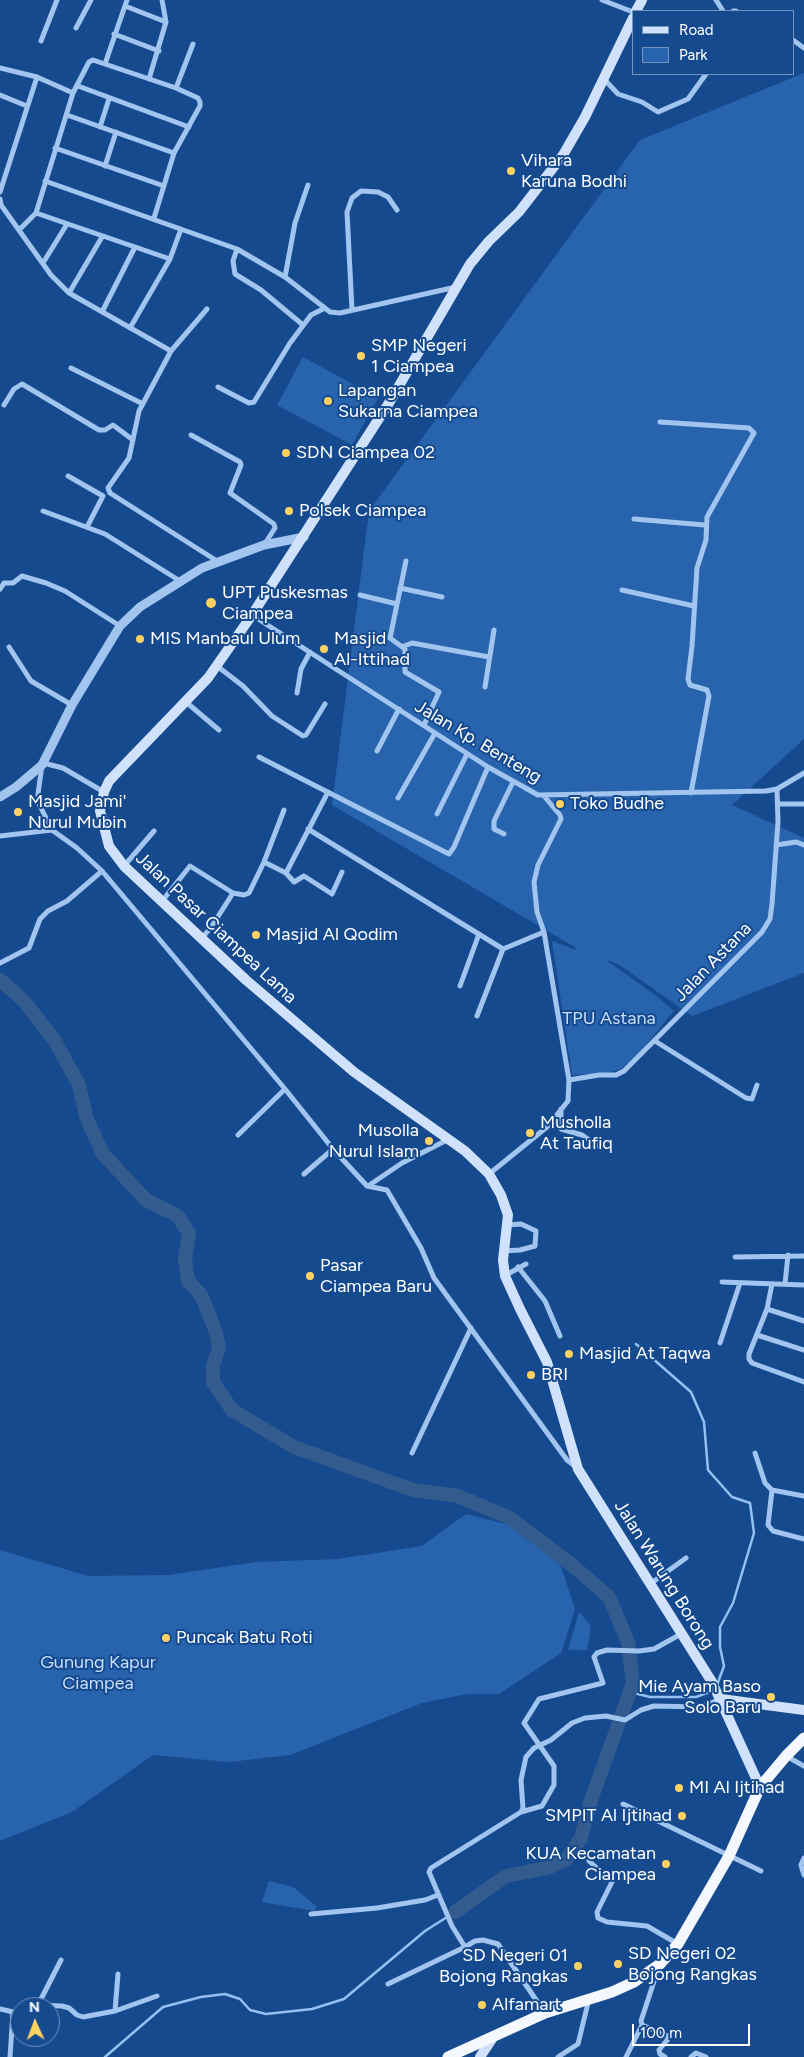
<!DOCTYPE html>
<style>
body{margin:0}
#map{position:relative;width:804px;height:2057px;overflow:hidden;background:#164a8f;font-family:Figtree,sans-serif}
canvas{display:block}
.legend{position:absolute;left:632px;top:10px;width:162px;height:65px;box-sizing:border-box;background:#164a8f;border:1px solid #7392bc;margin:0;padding:6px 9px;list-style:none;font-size:15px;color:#fff}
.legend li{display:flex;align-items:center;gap:10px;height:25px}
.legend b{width:25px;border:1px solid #7392bc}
.north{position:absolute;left:10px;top:1997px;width:50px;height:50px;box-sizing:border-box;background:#164a8f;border:1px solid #7392bc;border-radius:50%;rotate:358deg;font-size:14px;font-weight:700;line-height:20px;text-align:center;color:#fff}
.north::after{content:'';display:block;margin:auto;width:18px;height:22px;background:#ffd261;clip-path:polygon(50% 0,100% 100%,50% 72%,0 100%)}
.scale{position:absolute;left:632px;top:2024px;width:118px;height:22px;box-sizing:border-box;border:2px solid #fff;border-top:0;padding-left:6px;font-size:15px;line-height:18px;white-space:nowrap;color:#fff;-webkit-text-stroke:4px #164a8f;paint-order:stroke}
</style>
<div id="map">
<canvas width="804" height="2057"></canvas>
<ul class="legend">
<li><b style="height:6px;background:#d0e2fb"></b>Road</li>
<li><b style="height:14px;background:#2864ae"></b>Park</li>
</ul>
<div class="north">N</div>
<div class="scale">100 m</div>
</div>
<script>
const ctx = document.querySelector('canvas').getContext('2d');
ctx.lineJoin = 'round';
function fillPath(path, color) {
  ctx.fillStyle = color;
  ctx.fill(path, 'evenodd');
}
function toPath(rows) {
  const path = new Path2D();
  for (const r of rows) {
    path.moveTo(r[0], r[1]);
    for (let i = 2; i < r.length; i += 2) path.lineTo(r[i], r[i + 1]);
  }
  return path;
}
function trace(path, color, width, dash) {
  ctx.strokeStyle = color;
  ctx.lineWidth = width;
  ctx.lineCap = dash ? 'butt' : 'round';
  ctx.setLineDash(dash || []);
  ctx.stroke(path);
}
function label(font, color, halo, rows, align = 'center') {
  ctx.font = font + ' Figtree,sans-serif';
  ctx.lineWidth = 4;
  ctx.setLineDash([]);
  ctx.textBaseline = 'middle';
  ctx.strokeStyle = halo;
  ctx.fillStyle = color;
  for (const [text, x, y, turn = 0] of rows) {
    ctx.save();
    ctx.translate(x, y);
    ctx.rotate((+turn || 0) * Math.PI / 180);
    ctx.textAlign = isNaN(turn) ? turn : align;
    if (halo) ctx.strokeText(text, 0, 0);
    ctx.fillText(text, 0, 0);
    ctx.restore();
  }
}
fillPath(toPath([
 [804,73,804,739,732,805,804,838,804,973,692,1016,618,964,606,960,654,994,674,1011,639,1053,621,1069,607,1073,572,1075,552,941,576,950,575,947,332,805,369,511,640,140],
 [303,357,378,398,352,445,277,405],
 [466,1514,525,1529,560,1563,575,1609,561,1653,499,1694,467,1694,422,1703,290,1755,229,1762,153,1755,72,1812,0,1841,0,1550,88,1576,169,1575,256,1562,338,1559,422,1546],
 [579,1612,591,1626,587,1650,568,1650],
 [269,1881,293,1887,316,1906,315,1911,262,1902]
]), '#2864ae');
trace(toPath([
 [636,1344,691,1392,704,1422,708,1470,732,1497,750,1503,754,1533,733,1603,720,1627,720,1647,724,1666,717,1685],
 [630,1692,650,1697,696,1697,712,1691],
 [105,2057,163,2007,201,1997,225,1994,240,1999,250,2010,266,2014,312,2009,344,1999,425,1931,455,1912]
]), '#94c0f3', 2.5);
trace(toPath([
 [0,980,24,1001,55,1041,79,1085,86,1117,103,1154,146,1200,178,1216,189,1234,185,1259,188,1281,201,1295,216,1332,219,1348,213,1365,213,1382,232,1410,294,1447,413,1490,458,1496,510,1518,572,1565,609,1597,628,1642,633,1683,590,1803,581,1838,566,1860,547,1868,506,1876,455,1912]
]), '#345b8d', 14);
trace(toPath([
 [602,0,633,12],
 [716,0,723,11],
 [125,6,166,22],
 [733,11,736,11],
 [76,28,91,0],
 [114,34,159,51],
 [793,40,804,48],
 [41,41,57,0],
 [105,64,127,0],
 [0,68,37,77],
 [603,78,618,94,642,102,658,112,688,99,706,74],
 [149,79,166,22,162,0],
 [78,86,189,127],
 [176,88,193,44],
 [0,95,27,106],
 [67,115,174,153],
 [100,127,109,99],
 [55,148,164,186],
 [105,166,116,132],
 [45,181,237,249,285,277,330,312,340,313,456,287],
 [0,192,37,77,73,93],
 [0,199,1,205,51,275,69,293,171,351,139,411,129,458,108,488,110,493,217,561],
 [36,213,170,259],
 [20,229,36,213,73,93,89,62,93,60,176,88,198,98,200,102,200,106,174,153,154,218],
 [237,249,233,261,235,274,261,290,303,325],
 [43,263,67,224],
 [285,277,295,223,308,185],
 [69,293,102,237],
 [352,310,347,212,352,198,361,191,378,192,388,197,397,210],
 [102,312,135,247],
 [130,328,170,259,181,229],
 [171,351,207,309],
 [71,368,143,404],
 [218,387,249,403,254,402,290,343,311,315,323,309],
 [4,405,14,389,22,384,99,430,105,430,113,425,133,440],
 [660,422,749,428,754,433,707,517,706,540,697,568,692,646,688,679,690,685,707,690,709,696,691,793],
 [191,435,240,462,241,465,230,493,274,524,275,528,264,545],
 [68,476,103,496,87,527],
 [43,511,105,534,180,581],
 [634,519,705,525],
 [406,561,390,638,405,649,405,672,439,692,424,725],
 [400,588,442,597],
 [0,589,4,583,13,583,22,576,46,583,65,591,120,626],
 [622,590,694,606],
 [360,595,397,604],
 [252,615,488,767,538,795,766,791,777,789,804,773],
 [404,646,412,643,489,657],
 [9,647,31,681,72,705],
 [217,666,243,686,272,716,303,736,306,735,325,704],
 [485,687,494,630],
 [297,693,301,669,310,652],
 [186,702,219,730],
 [377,751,399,709],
 [259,757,449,854,454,847,488,767],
 [43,763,63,768,104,792],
 [42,765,38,794,39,804,52,830,77,848,102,871,285,1089,333,1149,367,1186,387,1190,421,1248,434,1278,567,1460,576,1467],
 [398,798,435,733],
 [778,804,804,804],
 [437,814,467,754],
 [308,829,503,949],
 [504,834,494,829,494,821,513,782],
 [0,836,52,830],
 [776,845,796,842,804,845],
 [264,862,286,873,294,882,304,876,332,894,342,872],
 [124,866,154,831],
 [286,873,328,792],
 [163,900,190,866,233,893,244,895,249,893,264,862,284,810],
 [202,938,212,926,233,893],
 [0,963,29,948,40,919,48,911,67,901,102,871],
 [460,986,479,934],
 [477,1016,503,949,544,932],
 [655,1041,746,1098,752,1099,757,1085],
 [569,1080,599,1075,616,1075,624,1071,762,932,770,919,772,904,778,822,777,789],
 [561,1109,561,1129,582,1135,598,1146],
 [238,1135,285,1089],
 [304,1174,333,1149],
 [489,1174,547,1127,568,1101,569,1080,544,932,537,912,534,882,538,865,561,819,560,815,544,796],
 [368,1186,402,1163,449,1139],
 [504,1251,520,1250,535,1246,536,1231,534,1230,521,1224,507,1225],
 [735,1257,804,1256],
 [518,1267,545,1301,560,1336],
 [506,1275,526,1264],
 [722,1282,804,1285],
 [772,1284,767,1309,749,1354,749,1359,752,1363,804,1382],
 [785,1284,788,1255],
 [767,1309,804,1321],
 [757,1335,804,1350],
 [720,1343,740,1283],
 [412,1453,471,1328],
 [755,1453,765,1483,772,1490],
 [804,1496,772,1490,768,1525,773,1531,804,1539],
 [650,1584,686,1558],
 [786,1756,804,1766],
 [623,1804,761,1871],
 [521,1812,542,1806,554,1785,554,1766,524,1723,539,1699,603,1683,594,1657,597,1653,607,1650,639,1651,654,1649,681,1634],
 [804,1858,801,1865,804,1875],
 [589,1861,612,1882,597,1912,598,1918,607,1922,647,1926,678,1944],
 [311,1914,377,1908,425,1900,438,1895],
 [659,1966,641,2021,642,2025,668,2036,668,2039,659,2050,660,2054,665,2057],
 [388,1984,465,1947],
 [38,2005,61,1960],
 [30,2007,38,2005,62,2006,69,2008,77,2015,83,2017,115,2011,157,1996],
 [0,2009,13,2012,10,2057],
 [115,2011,118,1974],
 [545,2013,498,1944,483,1940,475,1941,465,1947,452,1926,429,1872,431,1868,521,1812,523,1808,521,1780,526,1757,534,1748,551,1740,572,1723,585,1718,606,1716,625,1720,641,1710,654,1706,700,1707,721,1699],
 [558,2057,578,2044,589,1999],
 [626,2057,642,2025],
 [691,2057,696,2053,706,2057]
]), '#a2c5f0', 5);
trace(toPath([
 [0,797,16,787,42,765,72,705,120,626,140,607,202,568,264,545,304,537]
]), '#a2c5f0', 9);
trace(toPath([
 [636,11,642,0],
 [633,18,585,117,563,155,519,212,489,241,470,264,389,403,252,615,208,678,109,781,104,792,100,811,109,846,124,866,246,980,354,1072,465,1151,489,1174,501,1195,508,1215,503,1260,505,1276,520,1309,547,1362,578,1469,712,1682,760,1787],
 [721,1699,804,1710],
 [480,2057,494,2036]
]), '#d0e2fb', 10);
trace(toPath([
 [448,2057,545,2013,612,1992,634,1982,660,1964,678,1944,729,1856,760,1787,786,1756,804,1738]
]), '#f5f9ff', 11);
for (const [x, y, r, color] of [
 [511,171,5,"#ffd261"],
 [361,356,5,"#ffd261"],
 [328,401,5,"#ffd261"],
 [286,453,5,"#ffd261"],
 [289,511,5,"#ffd261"],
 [211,603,6,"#ffd261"],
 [140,639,5,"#ffd261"],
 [324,649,5,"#ffd261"],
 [560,804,5,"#ffd261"],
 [18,812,5,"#ffd261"],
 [256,935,5,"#ffd261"],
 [530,1133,5,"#ffd261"],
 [429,1141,5,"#ffd261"],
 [310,1276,5,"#ffd261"],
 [569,1354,5,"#ffd261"],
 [531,1375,5,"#ffd261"],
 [166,1638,5,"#ffd261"],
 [771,1697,5,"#ffd261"],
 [679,1788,5,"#ffd261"],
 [682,1816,5,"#ffd261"],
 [666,1864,5,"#ffd261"],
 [618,1964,5,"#ffd261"],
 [578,1966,5,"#ffd261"],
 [482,2005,5,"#ffd261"]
]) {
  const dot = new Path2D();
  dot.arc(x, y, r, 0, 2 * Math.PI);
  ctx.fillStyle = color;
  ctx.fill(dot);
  trace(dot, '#164a8f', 2);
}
label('18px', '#fff', '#164a8f', [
 ["Vihara",521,161],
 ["Karuna Bodhi",521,182],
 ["SMP Negeri",371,346],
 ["1 Ciampea",371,367],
 ["Lapangan",338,391],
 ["Sukarna Ciampea",338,412],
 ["SDN Ciampea 02",296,453],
 ["Polsek Ciampea",299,511],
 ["UPT Puskesmas",222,593],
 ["Ciampea",222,614],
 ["MIS Manbaul Ulum",150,639],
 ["Masjid",334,639],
 ["Al-Ittihad",334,660],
 ["Masjid Jami'",28,802],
 ["Nurul Mubin",28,823],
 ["Toko Budhe",570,804],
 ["Masjid Al Qodim",266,935],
 ["Musholla",540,1123],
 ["At Taufiq",540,1144],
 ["Musolla",419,1131,"right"],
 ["Nurul Islam",419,1152,"right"],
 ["Pasar",320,1266],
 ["Ciampea Baru",320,1287],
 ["Masjid At Taqwa",579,1354],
 ["BRI",541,1375],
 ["Puncak Batu Roti",176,1638],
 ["Mie Ayam Baso",761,1687,"right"],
 ["Solo Baru",761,1708,"right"],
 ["MI Al Ijtihad",689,1788],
 ["SMPIT Al Ijtihad",672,1816,"right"],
 ["KUA Kecamatan",656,1854,"right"],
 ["Ciampea",656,1875,"right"],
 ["SD Negeri 02",628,1954],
 ["Bojong Rangkas",628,1975],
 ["SD Negeri 01",568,1956,"right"],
 ["Bojong Rangkas",568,1977,"right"],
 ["Alfamart",492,2005]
], 'left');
label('18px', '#fff', '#164a8f', [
 ["Jalan Kp. Benteng",478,742,31],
 ["Jalan Pasar Ciampea Lama",216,928,43],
 ["Jalan Astana",713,962,-46],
 ["Jalan Warung Borong",664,1575,58]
]);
label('18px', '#c8dffb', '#164a8f', [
 ["TPU Astana",609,1019],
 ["Gunung Kapur",98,1663],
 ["Ciampea",98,1684]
]);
</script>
